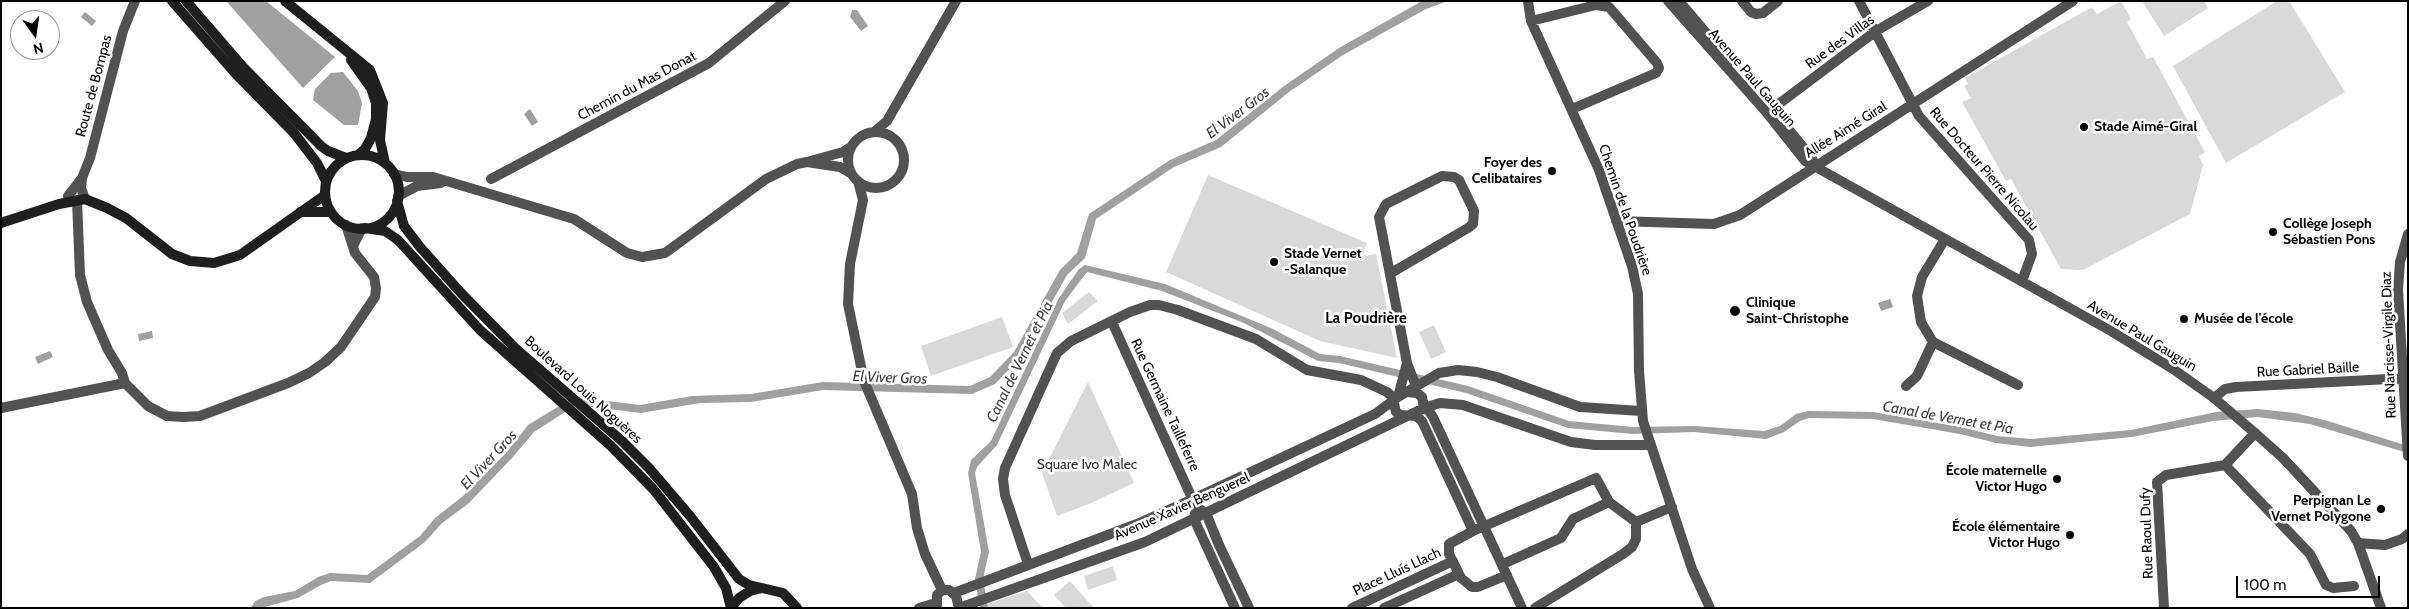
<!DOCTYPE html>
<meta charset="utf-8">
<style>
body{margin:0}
#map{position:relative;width:2409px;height:609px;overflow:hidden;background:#fff;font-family:Cabin,sans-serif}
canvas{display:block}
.frame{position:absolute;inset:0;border:2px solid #000;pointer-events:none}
.north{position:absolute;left:10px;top:10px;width:50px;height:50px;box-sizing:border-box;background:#fff;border:1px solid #999;border-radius:50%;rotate:166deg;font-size:14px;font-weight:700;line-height:20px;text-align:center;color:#000}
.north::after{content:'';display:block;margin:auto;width:18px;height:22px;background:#000;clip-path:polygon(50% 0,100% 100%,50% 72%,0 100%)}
.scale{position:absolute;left:2236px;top:576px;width:144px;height:22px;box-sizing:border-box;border:2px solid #000;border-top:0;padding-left:6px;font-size:15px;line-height:18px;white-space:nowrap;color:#000;-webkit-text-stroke:4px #fff;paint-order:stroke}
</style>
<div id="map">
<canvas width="2409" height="609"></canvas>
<div class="frame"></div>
<div class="north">N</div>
<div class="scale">100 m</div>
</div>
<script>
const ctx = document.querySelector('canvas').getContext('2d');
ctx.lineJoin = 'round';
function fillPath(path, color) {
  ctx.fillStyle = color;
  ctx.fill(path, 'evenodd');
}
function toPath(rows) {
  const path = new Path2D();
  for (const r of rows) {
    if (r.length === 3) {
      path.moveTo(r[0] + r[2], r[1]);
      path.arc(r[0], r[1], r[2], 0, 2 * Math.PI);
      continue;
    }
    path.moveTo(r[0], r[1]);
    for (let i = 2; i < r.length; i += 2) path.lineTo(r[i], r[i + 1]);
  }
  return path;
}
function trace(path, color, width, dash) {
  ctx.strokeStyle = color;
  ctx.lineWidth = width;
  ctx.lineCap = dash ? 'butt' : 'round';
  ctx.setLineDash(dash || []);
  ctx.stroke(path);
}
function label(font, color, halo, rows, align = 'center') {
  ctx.font = font + ' Cabin,sans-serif';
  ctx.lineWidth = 5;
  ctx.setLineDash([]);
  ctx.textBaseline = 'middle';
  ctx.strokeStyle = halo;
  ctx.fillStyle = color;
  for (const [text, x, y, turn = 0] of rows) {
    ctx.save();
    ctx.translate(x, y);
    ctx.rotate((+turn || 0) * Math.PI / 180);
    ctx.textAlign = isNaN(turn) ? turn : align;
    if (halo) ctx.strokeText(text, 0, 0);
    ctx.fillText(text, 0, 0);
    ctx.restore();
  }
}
fillPath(toPath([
 [2121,1,2131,19,2127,22,2147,59,2153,57,2205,152,2199,156,2203,165,2190,214,2083,270,2061,269,2011,179,2006,181,1962,102,1971,98,1964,86,1968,84,1965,78,2092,7,2097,14],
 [2142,1,2204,1,2208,8,2164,36],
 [2277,1,2289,1,2345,92,2226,163,2173,66],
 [1208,175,1367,243,1362,256,1376,254,1397,358,1320,341,1166,272],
 [1089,292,1098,301,1068,324,1062,313],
 [1002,317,1013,347,931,376,921,346],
 [1434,325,1446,352,1431,359,1419,332],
 [1088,382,1134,483,1089,504,1057,516,1042,473],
 [1113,566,1117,580,1088,590,1084,576],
 [1070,581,1093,607,1092,608,1066,608,1054,595],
 [1027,591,1043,608,988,608,987,604]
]), '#d9d9d9');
fillPath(toPath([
 [226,1,266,1,335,57,303,88],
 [1422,1,1448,1,1426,9,1343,55,1289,92,1221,147,1174,167,1096,219,1085,258,1067,275,1021,357,995,384,972,394,823,390,751,402,700,403,641,413,576,405,534,432,512,458,469,503,441,524,425,542,370,583,331,581,321,585,298,598,261,608,251,608,255,601,264,597,295,591,318,577,330,573,367,575,420,536,435,518,463,496,506,453,528,425,574,397,640,405,692,396,751,394,823,382,970,386,990,377,1014,352,1060,270,1077,253,1089,214,1170,160,1216,140,1284,86,1339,48],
 [852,10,857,10,868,26,861,31,850,17],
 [85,12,96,21,92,26,81,17],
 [343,72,358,91,362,103,358,125,344,125,313,100,315,89,331,73],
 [530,109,538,122,532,126,524,114],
 [1085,265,1165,284,1273,329,1320,354,1340,356,1468,386,1569,421,1633,427,1694,426,1764,431,1780,426,1796,414,1808,411,1873,412,1961,427,1997,436,2031,439,2131,430,2216,412,2258,409,2295,413,2328,421,2408,446,2408,453,2310,424,2258,417,2213,421,2132,437,2030,447,1996,443,1960,434,1873,419,1809,418,1800,421,1784,432,1766,439,1694,432,1633,434,1568,428,1466,393,1339,363,1318,361,1244,323,1162,291,1087,272,1065,301,997,445,977,467,975,473,989,552,983,579,988,608,980,608,975,579,981,552,968,473,970,465,971,460,991,441,1059,298,1079,269],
 [1890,299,1893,307,1881,311,1878,303],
 [152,331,153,338,139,341,138,334],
 [50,351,53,357,38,364,35,357]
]), '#a0a0a0');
trace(toPath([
 [1528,1,1531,21,1599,170,1632,266,1638,294,1639,371,1643,421,1692,569,1710,608],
 [1742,1,1751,12,1756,14,1763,13,1778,1],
 [1859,1,1919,116,2029,240,2032,254,2022,281],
 [1531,21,1596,5,1609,7,1657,63,1659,68,1656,73,1572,109],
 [1772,109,1876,31,1928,1],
 [874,132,887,121,956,1],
 [876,160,28],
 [851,147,843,152,807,162,840,167,852,174],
 [394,174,407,177,433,177,574,219,627,253,642,257,665,253,766,179,797,164,807,162],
 [491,179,709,63,785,1],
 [858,181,863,200,850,264,848,304,864,381,912,494,917,528,925,554,942,590],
 [398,196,417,186,441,183],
 [85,199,81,188,82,178,90,158,123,31,135,1],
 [77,200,80,275,87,302,108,350,122,373,125,383,148,406,167,416,183,417,200,416,288,383,309,373,325,362,341,347,375,297,376,288,374,277,355,253,346,225],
 [68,202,68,196,82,178],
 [1616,221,1714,224,1740,215,2073,1],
 [2408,234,2400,262,2398,290,2408,456],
 [1945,239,1922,277,1917,296,1921,322,1933,342,2018,385],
 [354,244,362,228],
 [1391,273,1468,228,1473,224,1474,211,1459,180,1454,177,1442,176,1386,204,1379,217,1407,363,1416,386],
 [1112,322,1196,507,1206,513,1219,545,1249,608],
 [1906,386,1917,376,1933,342],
 [1406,392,1417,393,1422,397,1424,408,1429,411,1433,417,1522,608],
 [1398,397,1407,363],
 [2214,398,2225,389,2236,387,2408,378],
 [1393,400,1396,412,1400,415,1416,416,1422,421,1473,531],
 [1,408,125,383],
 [2225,465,2310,554,2326,585,2333,588,2354,586],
 [1195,513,1194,519,1235,608],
 [1636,522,1672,507],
 [2358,543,2385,545,2402,539,2408,534],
 [1028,564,1005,495,1003,479,1005,468,1057,353,1071,341,1130,312,1150,305,1159,305,1178,310,1256,339,1307,370,1361,380,1387,392,1395,399],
 [1503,564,1561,538,1573,519,1609,502],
 [1507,575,1478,587,1472,587,1461,578,1449,554,1449,544,1473,531,1596,478,1609,502,1636,522],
 [954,593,1137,524,1193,499,1375,414,1398,397,1439,373,1458,370,1477,372,1497,377,1580,407,1641,411],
 [919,608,936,603],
 [937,608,937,595,942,590,949,590,956,596,959,608],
 [959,608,1145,542,1424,408,1440,403,1463,405,1571,442,1595,445,1651,445],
 [1352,608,1453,561],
 [1384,608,1459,574],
 [1535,608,1623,554,1632,547,1636,539,1636,522],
 [2164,608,2157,482,2166,475,2225,465,2255,433]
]), '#525252', 10);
trace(toPath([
 [1668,1,1767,113,1805,161,2111,331,2173,369,2214,398,2255,433,2283,458,2351,531,2358,543,2381,608],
 [1679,1,1730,61],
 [1785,125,1811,157,1816,166]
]), '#525252', 10);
trace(toPath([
 [172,1,236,74,294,133,317,163,326,181],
 [186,1,243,67,321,146,328,151,346,158],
 [285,1,370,70,383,103,380,140,385,163],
 [351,60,371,88,376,103,376,119,371,138,365,149,358,155],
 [362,192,37],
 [397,201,404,226,420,247,461,293,515,348,622,441,649,468,690,516,739,579,749,585,762,588],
 [300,212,331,212],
 [1,223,59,204,85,199,107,208,126,218,172,254,190,261,214,263,240,255,325,195],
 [365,228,385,231,398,240,480,330,611,446,654,490,714,567,726,588,731,608],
 [731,608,739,598,750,591,762,588,783,593,797,608]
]), '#1f1f1f', 10);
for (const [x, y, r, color] of [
 [2084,127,5,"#000"],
 [1552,171,5,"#000"],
 [2273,232,5,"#000"],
 [1274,262,5,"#000"],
 [1735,311,6,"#000"],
 [2184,319,5,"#000"],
 [2057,479,5,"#000"],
 [2381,509,5,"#000"],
 [2070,535,5,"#000"]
]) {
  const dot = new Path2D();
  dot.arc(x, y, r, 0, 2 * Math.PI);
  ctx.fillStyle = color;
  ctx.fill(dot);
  trace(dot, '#fff', 2);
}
label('14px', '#000', '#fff', [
 ["Rue des Villas",1840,42,-36],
 ["Avenue Paul Gauguin",1752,78,49],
 ["Route de Bompas",94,86,-75],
 ["Chemin du Mas Donat",637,86,-28],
 ["Allée Aimé Giral",1846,130,-32],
 ["Rue Docteur Pierre Nicolau",1984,169,49],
 ["Chemin de la Poudrière",1625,210,71],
 ["Avenue Paul Gauguin",2142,336,31],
 ["Rue Narcisse-Virgile Diaz",2389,345,-92],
 ["Rue Gabriel Baille",2308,370,-3],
 ["Boulevard Louis Noguères",583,390,42],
 ["Rue Germaine Tailleferre",1165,405,65],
 ["Avenue Xavier Benguerel",1182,507,-24],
 ["Rue Raoul Dufy",2147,533,-92],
 ["Place Lluís Llach",1397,572,-25]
]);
label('bold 14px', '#000', '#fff', [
 ["Stade Aimé-Giral",2094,127],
 ["Foyer des",1542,163,"right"],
 ["Celibataires",1542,179,"right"],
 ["Collège Joseph",2283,224],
 ["Sébastien Pons",2283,240],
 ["Stade Vernet",1284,254],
 ["-Salanque",1284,270],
 ["Clinique",1746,303],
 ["Saint-Christophe",1746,319],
 ["Musée de l'école",2194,319],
 ["École maternelle",2047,471,"right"],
 ["Victor Hugo",2047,487,"right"],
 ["Perpignan Le",2371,501,"right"],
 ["Vernet Polygone",2371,517,"right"],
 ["École élémentaire",2060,527,"right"],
 ["Victor Hugo",2060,543,"right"]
], 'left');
label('14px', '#303030', '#fff', [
 ["Square Ivo Malec",1087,465]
]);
label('italic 15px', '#414141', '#fff', [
 ["El Viver Gros",1238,113,-37],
 ["Canal de Vernet et Pia",1020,362,-64],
 ["El Viver Gros",890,378,2],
 ["Canal de Vernet et Pia",1948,418,10],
 ["El Viver Gros",489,460,-47]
]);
label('bold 15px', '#000', '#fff', [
 ["La Poudrière",1366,319]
]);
</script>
